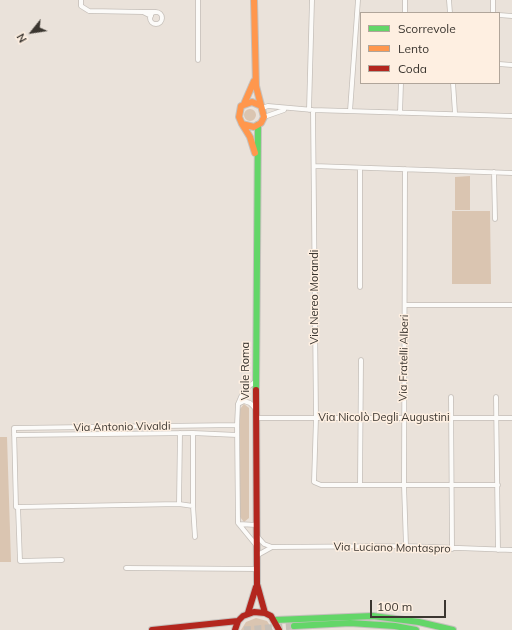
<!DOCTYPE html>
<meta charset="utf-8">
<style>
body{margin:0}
#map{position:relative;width:512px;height:630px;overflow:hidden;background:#eae2da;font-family:Mulish,sans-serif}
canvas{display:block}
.legend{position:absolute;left:360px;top:12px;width:140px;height:72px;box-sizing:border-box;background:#feefe1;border:1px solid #b0a59a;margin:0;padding:5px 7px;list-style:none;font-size:12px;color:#3b3630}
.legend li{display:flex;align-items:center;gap:8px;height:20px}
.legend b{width:20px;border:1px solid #b0a59a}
.north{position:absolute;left:12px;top:12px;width:40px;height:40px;-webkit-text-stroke:3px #feefe1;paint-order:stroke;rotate:240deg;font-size:11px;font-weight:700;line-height:16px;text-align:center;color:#3b3630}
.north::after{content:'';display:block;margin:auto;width:14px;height:18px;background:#3b3630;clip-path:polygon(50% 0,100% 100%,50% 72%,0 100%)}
.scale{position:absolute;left:370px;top:600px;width:76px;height:18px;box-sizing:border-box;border:2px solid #3b3630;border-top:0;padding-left:5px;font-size:12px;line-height:14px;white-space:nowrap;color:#3b3630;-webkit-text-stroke:3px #feefe1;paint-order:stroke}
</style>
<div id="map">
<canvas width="512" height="630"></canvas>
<ul class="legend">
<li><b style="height:5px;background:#63d668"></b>Scorrevole</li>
<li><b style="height:5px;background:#ff974d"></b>Lento</li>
<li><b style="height:5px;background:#b3261e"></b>Coda</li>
</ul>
<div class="north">N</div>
<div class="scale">100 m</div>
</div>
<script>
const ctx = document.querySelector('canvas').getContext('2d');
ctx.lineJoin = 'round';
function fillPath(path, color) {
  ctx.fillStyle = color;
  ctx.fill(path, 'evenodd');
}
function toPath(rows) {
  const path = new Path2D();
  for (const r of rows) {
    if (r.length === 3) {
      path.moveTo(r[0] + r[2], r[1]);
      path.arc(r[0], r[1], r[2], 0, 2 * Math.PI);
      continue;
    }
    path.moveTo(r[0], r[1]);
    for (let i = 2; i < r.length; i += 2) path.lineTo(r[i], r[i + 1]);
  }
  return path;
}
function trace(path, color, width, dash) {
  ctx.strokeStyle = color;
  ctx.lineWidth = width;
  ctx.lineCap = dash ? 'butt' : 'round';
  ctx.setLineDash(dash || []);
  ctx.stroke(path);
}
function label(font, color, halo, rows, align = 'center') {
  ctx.font = font + ' Mulish,sans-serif';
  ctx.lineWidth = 3;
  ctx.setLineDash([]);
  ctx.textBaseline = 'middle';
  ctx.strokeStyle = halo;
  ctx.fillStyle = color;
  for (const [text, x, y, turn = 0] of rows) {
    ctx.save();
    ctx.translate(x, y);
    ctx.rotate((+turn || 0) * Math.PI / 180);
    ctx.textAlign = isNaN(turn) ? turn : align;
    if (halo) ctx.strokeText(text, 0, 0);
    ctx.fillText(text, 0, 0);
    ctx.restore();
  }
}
fillPath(toPath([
 [250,115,6],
 [470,176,470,210,455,210,455,177],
 [452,211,490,211,491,284,452,284],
 [244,404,249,408,249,518,244,522,240,517,240,409],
 [0,437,7,437,11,562,0,562],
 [256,618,267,621,273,630,241,630,246,622]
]), '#dac5b1');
trace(toPath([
 [244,630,294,626]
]), '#c7c0b8', 7, [7, 3.5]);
const street = toPath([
 [81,0,81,6,89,11,143,12],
 [198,0,198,60],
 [449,0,450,13],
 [493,0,493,13],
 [156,18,6],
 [405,13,405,0],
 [499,15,512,16],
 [151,16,143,12,155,12],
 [499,64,512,65],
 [453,83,455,113],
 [262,108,268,106,313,110,512,116],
 [309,110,312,0],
 [313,110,316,418,314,482,321,485,498,485],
 [350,111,358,0],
 [400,113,401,83],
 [264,117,284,110],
 [314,166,512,173],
 [405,169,404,485,406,546],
 [494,172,495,219],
 [360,287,360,168],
 [405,305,512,305],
 [256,381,244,390,238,404,237,425,238,523,256,545],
 [451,397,452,549],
 [496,397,498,550],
 [238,404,244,401,250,403,256,409],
 [256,418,512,418],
 [14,435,193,433,237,435],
 [360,484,361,360],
 [179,504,180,433],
 [193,506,195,537],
 [18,507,179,504,193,506,193,433],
 [239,524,256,525],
 [257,536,264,544,272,547],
 [256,556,272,547,406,546,512,550],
 [62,560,20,561,18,507,16,507,14,428,237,425],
 [126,568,257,569]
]);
const fast = toPath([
 [256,390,258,125],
 [275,620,373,616,419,622,453,630],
 [294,626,350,623,395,626,416,630]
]);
const slow = toPath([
 [254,0,256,86,264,117,261,123,254,127,242,124,239,117,241,106,252,102,259,105],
 [244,104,254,81],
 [242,124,250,137,255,153]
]);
const jam = toPath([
 [256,390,257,584,265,613],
 [248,613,256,587],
 [152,630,238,621],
 [235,630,238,621,243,616,254,612,265,613,271,616,279,630]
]);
trace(street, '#c5bfb9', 5.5);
trace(fast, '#c5c1bd', 8);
trace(slow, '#c5c1bd', 8);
trace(jam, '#c5c1bd', 8);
trace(street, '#fcfbf9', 4);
trace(fast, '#63d668', 6);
trace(slow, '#ff974d', 6);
trace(jam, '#b3261e', 6);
label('11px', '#3b3630', '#feefe1', [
 ["Via Nereo Morandi",315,297,-90],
 ["Via Fratelli Alberi",404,358,-89],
 ["Viale Roma",246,371,-90],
 ["Via Nicolò Degli Augustini",384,418],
 ["Via Antonio Vivaldi",122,427,-1],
 ["Via Luciano Montaspro",392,548,1]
]);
</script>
